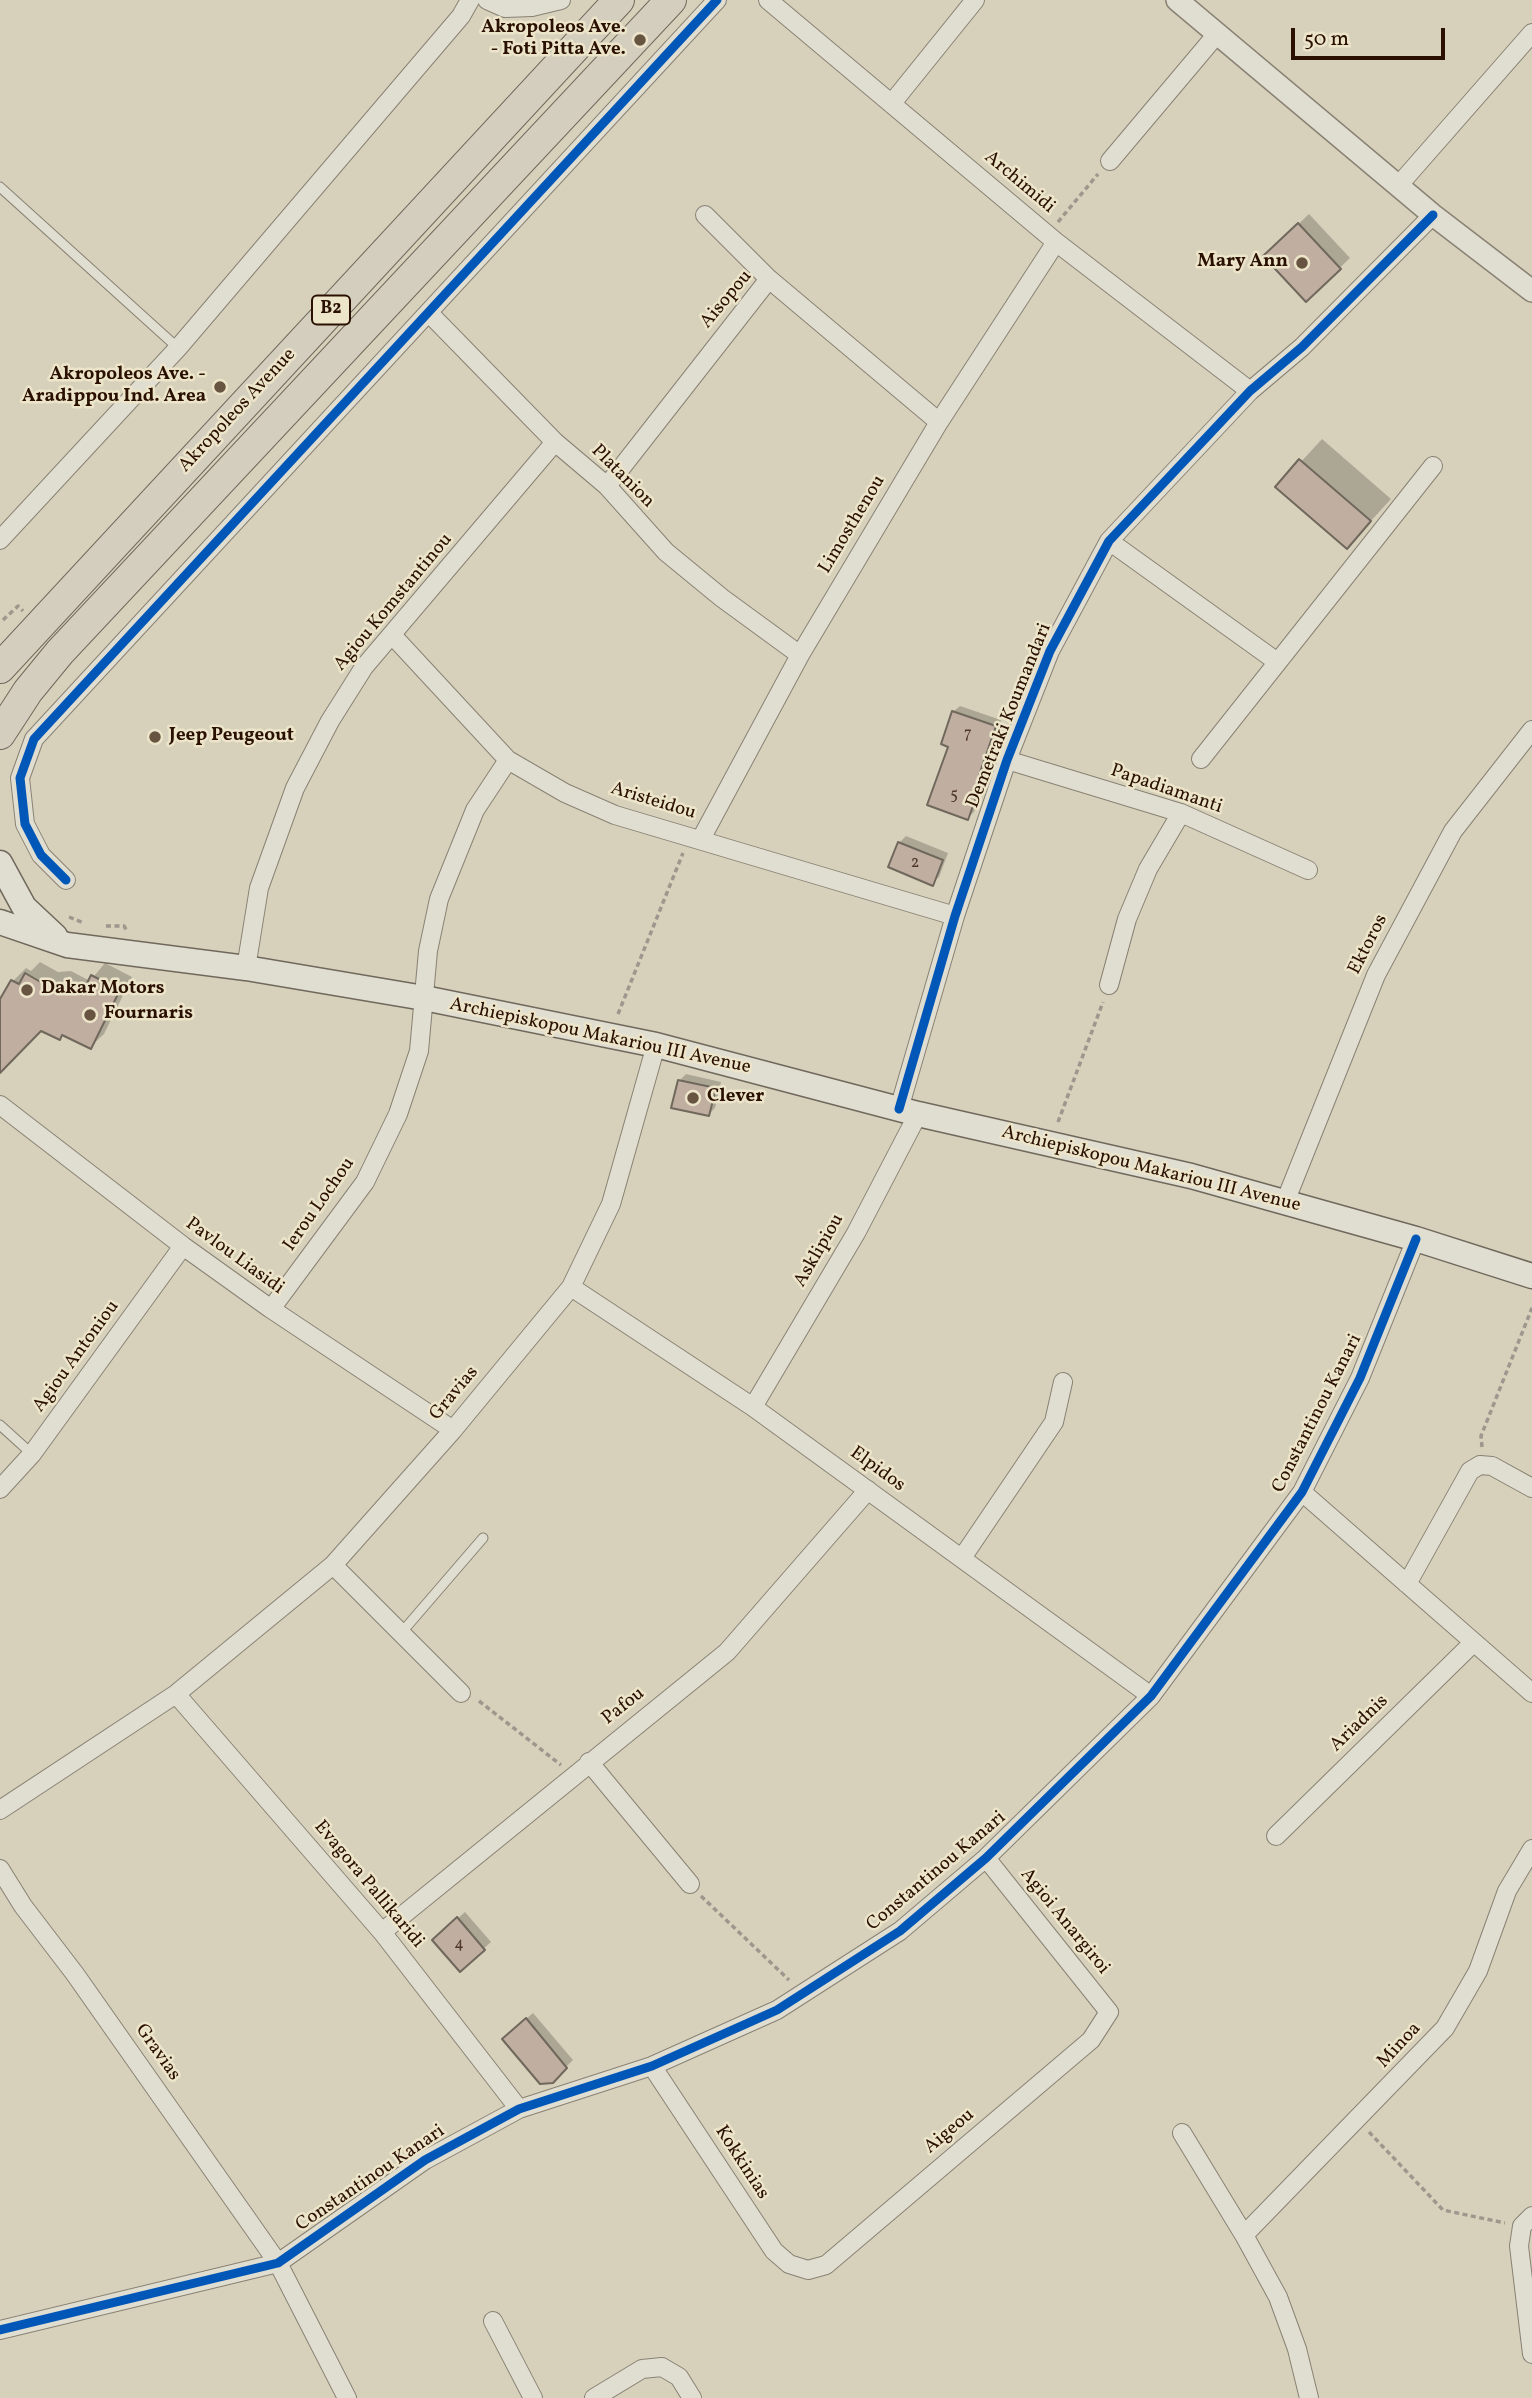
<!DOCTYPE html>
<style>
body{margin:0}
#map{position:relative;width:1532px;height:2398px;overflow:hidden;background:#d7d1bb;font-family:Vollkorn,serif}
canvas{display:block}
.scale{position:absolute;left:1291px;top:28px;width:154px;height:32px;box-sizing:border-box;border:4px solid #2a1000;border-top:0;padding-left:9px;font-size:21px;line-height:24px;white-space:nowrap;color:#2a1000;-webkit-text-stroke:5px #ede5ca;paint-order:stroke}
</style>
<div id="map">
<canvas width="1532" height="2398"></canvas>
<div class="scale">50 m</div>
</div>
<script>
const ctx = document.querySelector('canvas').getContext('2d');
ctx.lineJoin = 'round';
function fillPath(path, color) {
  ctx.fillStyle = color;
  ctx.fill(path, 'evenodd');
}
function toPath(rows) {
  const path = new Path2D();
  for (const r of rows) {
    path.moveTo(r[0], r[1]);
    for (let i = 2; i < r.length; i += 2) path.lineTo(r[i], r[i + 1]);
  }
  return path;
}
function trace(path, color, width, dash) {
  ctx.strokeStyle = color;
  ctx.lineWidth = width;
  ctx.lineCap = dash ? 'butt' : 'round';
  ctx.setLineDash(dash || []);
  ctx.stroke(path);
}
function label(font, color, halo, rows, align = 'center') {
  ctx.font = font + ' Vollkorn,serif';
  ctx.lineWidth = 5;
  ctx.setLineDash([]);
  ctx.textBaseline = 'middle';
  ctx.strokeStyle = halo;
  ctx.fillStyle = color;
  for (const [text, x, y, turn = 0] of rows) {
    ctx.save();
    ctx.translate(x, y);
    ctx.rotate((+turn || 0) * Math.PI / 180);
    ctx.textAlign = isNaN(turn) ? turn : align;
    if (halo) ctx.strokeText(text, 0, 0);
    ctx.fillText(text, 0, 0);
    ctx.restore();
  }
}
fillPath(toPath([
 [1309,214,1350,258,1306,300,1265,256],
 [1322,439,1391,499,1347,547,1278,487],
 [960,706,1001,720,981,777,986,779,974,812,967,818,950,746,953,712],
 [906,836,948,853,939,877,932,883,899,843],
 [40,962,58,972,71,971,90,981,105,963,132,977,104,1034,90,1047,63,1033,41,1028,0,1065,0,1003,13,981,26,968,31,971],
 [686,1074,721,1082,715,1108,709,1114,679,1081],
 [465,1912,491,1942,460,1970,441,1933],
 [533,2013,573,2060,552,2081,510,2033]
]), '#0003');
const building = toPath([
 [1298,223,1341,269,1306,302,1263,256,1298,223],
 [1299,459,1371,521,1347,549,1275,487,1299,459],
 [952,711,996,726,976,784,980,786,968,820,927,805,948,747,941,744,952,711],
 [898,842,943,860,933,886,888,867,898,842],
 [25,973,44,984,57,983,81,995,91,975,120,990,91,1049,62,1035,60,1040,41,1031,0,1073,0,999,11,980,19,984,25,973],
 [678,1080,716,1088,709,1116,671,1108,678,1080],
 [457,1917,485,1950,460,1972,432,1940,457,1917],
 [526,2018,567,2068,553,2083,540,2084,502,2039,526,2018]
]);
fillPath(building, '#c0afa1');
trace(building, '#70685c', 2);
const service = toPath([
 [0,187,178,348],
 [0,1425,32,1454],
 [402,1632,483,1538]
]);
const minor = toPath([
 [487,0,505,8,532,7,561,0],
 [768,0,1056,242,1250,391],
 [892,103,975,0],
 [1110,161,1217,34],
 [1398,186,1532,33],
 [705,215,769,279,939,422],
 [429,313,555,442,607,486,666,552,722,598,800,655],
 [607,486,769,279],
 [0,540,178,348,461,16,470,0],
 [1109,541,1276,661],
 [393,636,508,760,565,793,615,815,955,916],
 [1201,759,1433,466],
 [1007,760,1181,813,1308,870],
 [701,839,800,655,939,422,1056,242],
 [66,880,41,855,25,824,20,778,34,739,717,0],
 [246,968,259,888,295,788,330,721,364,667,555,442],
 [1109,985,1127,919,1148,869,1181,813],
 [0,1105,183,1246,271,1309,453,1430],
 [899,1109,955,916,1007,760,1050,651,1109,541,1250,391,1302,347,1433,215],
 [1285,1202,1376,975,1453,831,1532,730],
 [571,1287,753,1407,1151,1696],
 [271,1309,365,1182,398,1114,419,1051,428,951,439,899,475,810,508,760],
 [753,1407,856,1233,918,1114],
 [0,1489,32,1454,183,1246],
 [1302,1492,1532,1693],
 [962,1558,1054,1422,1063,1382],
 [333,1565,461,1693],
 [1407,1584,1470,1471,1480,1465,1492,1466,1532,1488],
 [176,1694,382,1932,519,2109],
 [589,1762,690,1884],
 [0,1810,176,1694,333,1565,453,1430,571,1287,611,1204,656,1045],
 [1276,1836,1473,1643],
 [0,1869,23,1906,75,1974,278,2263,347,2398],
 [382,1932,727,1652,868,1490],
 [652,2066,774,2251,789,2264,808,2270,826,2265,1091,2040,1109,2012,986,1858],
 [1182,2133,1244,2235,1278,2297,1297,2349,1309,2398],
 [1532,2216,1522,2226,1519,2246,1532,2354],
 [1244,2235,1445,2028,1478,1971,1507,1891,1532,1849],
 [493,2321,533,2398],
 [0,2330,278,2263,425,2160,519,2109,652,2066,777,2010,900,1931,986,1858,1151,1696,1302,1492,1360,1378,1416,1239],
 [594,2398,642,2369,662,2367,679,2377,692,2398]
]);
const tertiary = toPath([
 [1177,0,1433,215,1532,291]
]);
const secondary = toPath([
 [0,863,24,907,55,936],
 [0,922,67,945,246,968,424,998,656,1045,918,1114,1191,1176,1416,1239,1532,1276]
]);
const trunk = toPath([
 [0,668,619,0],
 [0,734,28,691,60,652,671,0]
]);
trace(service, '#898274', 11);
trace(minor, '#898274', 20);
trace(tertiary, '#898274', 24);
trace(secondary, '#70685c', 27);
trace(trunk, '#70685c', 32);
trace(toPath([
 [1058,222,1098,174],
 [3,620,18,606,23,611],
 [69,917,84,923],
 [106,926,124,926,127,931],
 [618,1014,683,853],
 [1058,1122,1103,1002],
 [1482,1447,1481,1436,1532,1308],
 [479,1701,561,1765],
 [701,1896,789,1980],
 [1369,2132,1443,2210,1505,2223]
]), '#9d978d', 3.5, [5, 3.5]);
trace(service, '#e0ddd1', 9);
trace(minor, '#e0ddd1', 18);
trace(tertiary, '#e0ddd1', 21);
trace(secondary, '#e0ddd1', 24);
trace(trunk, '#d4cebe', 30);
trace(toPath([
 [66,880,41,855,25,824,20,778,34,739,717,0],
 [899,1109,955,916,1007,760,1050,651,1109,541,1250,391,1302,347,1433,215],
 [0,2330,278,2263,425,2160,519,2109,652,2066,777,2010,900,1931,986,1858,1151,1696,1302,1492,1360,1378,1416,1239]
]), '#0057b8', 9);
for (const [x, y, r, color] of [
 [640,40,7,"#675441"],
 [1302,263,7,"#675441"],
 [220,387,7,"#675441"],
 [155,737,7,"#675441"],
 [27,990,7,"#675441"],
 [90,1015,7,"#675441"],
 [693,1098,7,"#675441"]
]) {
  const dot = new Path2D();
  dot.arc(x, y, r, 0, 2 * Math.PI);
  ctx.fillStyle = color;
  ctx.fill(dot);
  trace(dot, '#ede5ca', 2.5);
}
label('16px', '#503828', null, [
 ["7",968,735],
 ["5",954,796],
 ["2",915,864],
 ["4",459,1945]
]);
for (const [x, y, w] of [
 [331,310,38]
]) {
  const box = new Path2D();
  box.roundRect(x - w / 2, y - 14.5, w, 29, 5);
  ctx.fillStyle = '#ede5ca';
  ctx.fill(box);
  trace(box, '#2a1000', 2);
}
label('bold 18px', '#2a1000', null, [
 ["B2",331,310]
]);
label('bold 19px', '#2a1000', '#ede5ca', [
 ["Akropoleos Ave.",626,29,"right"],
 ["- Foti Pitta Ave.",626,51,"right"],
 ["Mary Ann",1288,263,"right"],
 ["Akropoleos Ave. -",206,376,"right"],
 ["Aradippou Ind. Area",206,398,"right"],
 ["Jeep Peugeout",169,737],
 ["Dakar Motors",41,990],
 ["Fournaris",104,1015],
 ["Clever",707,1098]
], 'left');
label('19px', '#2a1000', '#ede5ca', [
 ["Archimidi",1019,183,40],
 ["Aisopou",727,300,-50],
 ["Akropoleos Avenue",238,411,-47],
 ["Platanion",622,477,45],
 ["Limosthenou",853,525,-59],
 ["Agiou Komstantinou",394,603,-50],
 ["Demetraki Koumandari",1010,716,-68],
 ["Papadiamanti",1166,790,19],
 ["Aristeidou",653,802,17],
 ["Ektoros",1369,945,-63],
 ["Archiepiskopou Makariou III Avenue",600,1037,12],
 ["Archiepiskopou Makariou III Avenue",1151,1170,14],
 ["Ierou Lochou",320,1205,-55],
 ["Asklipiou",820,1251,-60],
 ["Pavlou Liasidi",234,1257,36],
 ["Agiou Antoniou",77,1357,-54],
 ["Gravias",455,1394,-50],
 ["Constantinou Kanari",1318,1414,-63],
 ["Elpidos",877,1470,36],
 ["Pafou",624,1707,-38],
 ["Ariadnis",1360,1724,-44],
 ["Constantinou Kanari",937,1872,-40],
 ["Evagora Pallikaridi",368,1885,50],
 ["Agioi Anargiroi",1064,1922,51],
 ["Minoa",1400,2046,-47],
 ["Gravias",157,2053,55],
 ["Aigeou",950,2132,-40],
 ["Kokkinias",741,2163,57],
 ["Constantinou Kanari",371,2179,-34]
]);
</script>
